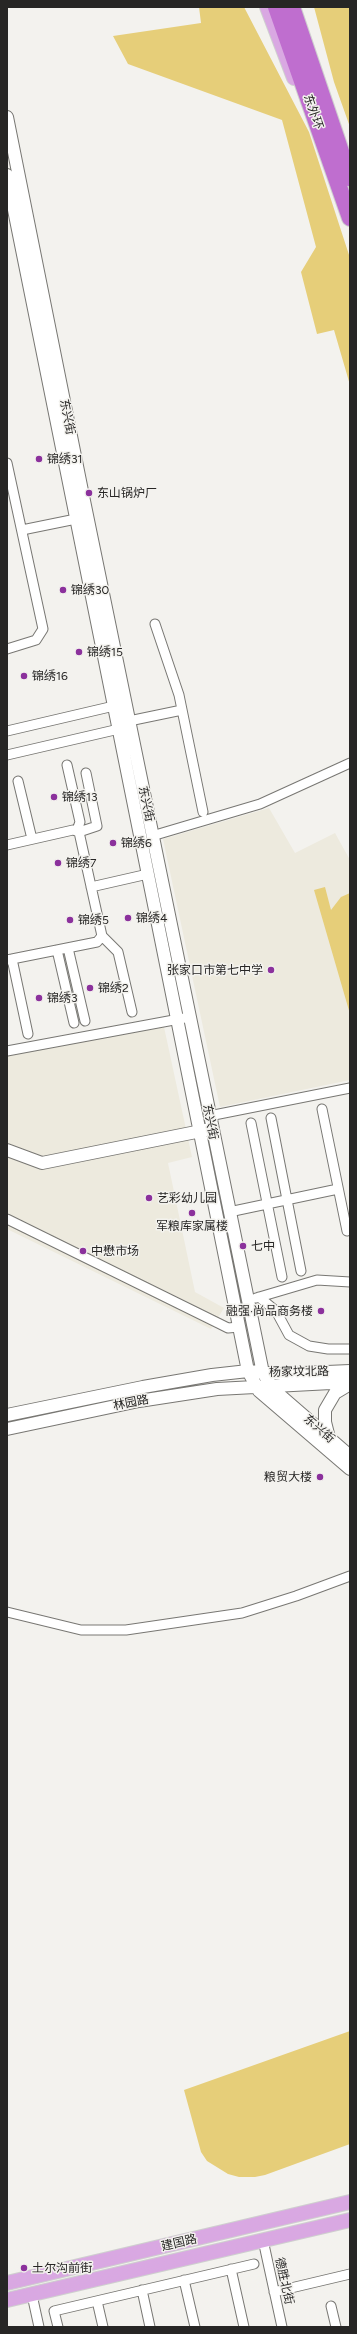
<!DOCTYPE html>
<meta charset="utf-8">
<style>
body{margin:0}
#map{position:relative;width:357px;height:2334px;overflow:hidden;background:#f3f2ee;font-family:Figtree,sans-serif}
canvas{display:block}
.frame{position:absolute;inset:0;border:8px solid #272625;pointer-events:none}
</style>
<div id="map">
<canvas width="357" height="2334"></canvas>
<div class="frame"></div>
</div>
<script>
const ctx = document.querySelector('canvas').getContext('2d');
ctx.lineJoin = 'round';
function fillPath(path, color) {
  ctx.fillStyle = color;
  ctx.fill(path, 'evenodd');
}
function toPath(rows) {
  const path = new Path2D();
  for (const r of rows) {
    path.moveTo(r[0], r[1]);
    for (let i = 2; i < r.length; i += 2) path.lineTo(r[i], r[i + 1]);
  }
  return path;
}
function trace(path, color, width, dash) {
  ctx.strokeStyle = color;
  ctx.lineWidth = width;
  ctx.lineCap = dash ? 'butt' : 'round';
  ctx.setLineDash(dash || []);
  ctx.stroke(path);
}
function label(font, color, halo, rows, align = 'center') {
  ctx.font = font + ' Figtree,"Noto Sans SC",sans-serif';
  ctx.lineWidth = 3;
  ctx.setLineDash([]);
  ctx.textBaseline = 'middle';
  ctx.strokeStyle = halo;
  ctx.fillStyle = color;
  for (const [text, x, y, turn = 0] of rows) {
    ctx.save();
    ctx.translate(x, y);
    ctx.rotate((+turn || 0) * Math.PI / 180);
    ctx.textAlign = isNaN(turn) ? turn : align;
    if (halo) ctx.strokeText(text, 0, 0);
    ctx.fillText(text, 0, 0);
    ctx.restore();
  }
}
fillPath(toPath([
 [269,808,295,853,335,833,350,860,350,1080,220,1107,163,839],
 [164,1027,192,1157,168,1163,195,1292,224,1308,211,1329,7,1229,7,1056]
]), '#edeade');
fillPath(toPath([
 [199,7,244,7,309,132,350,258,350,385,334,330,317,334,301,272,316,247,282,120,128,64,113,36,201,23],
 [314,7,350,7,350,127,334,82],
 [325,887,331,910,341,897,350,893,350,1014,314,890],
 [350,2031,350,2144,265,2175,255,2177,239,2177,228,2174,207,2161,201,2152,184,2090]
]), '#e6ce79');
const street = toPath([
 [7,463,43,629,36,640,7,649],
 [22,530,76,519],
 [155,624,179,695,203,812],
 [129,721,182,710],
 [7,731,114,706],
 [7,755,119,729],
 [67,765,80,822,77,830],
 [18,781,32,839],
 [79,832,97,826,86,773],
 [152,836,260,804,350,763],
 [7,845,73,830,79,832,102,936,97,942,7,960],
 [91,887,148,874],
 [102,936,118,952,132,1012],
 [68,948,85,1021],
 [57,950,74,1023],
 [12,959,28,1034],
 [7,1051,190,1017],
 [322,1109,347,1231],
 [209,1116,350,1088],
 [271,1118,301,1271],
 [251,1123,282,1277],
 [229,1212,338,1189],
 [7,1219,220,1324,228,1328,239,1327],
 [259,1297,276,1311,289,1335,309,1346,328,1349,350,1349],
 [256,1298,317,1280,350,1282],
 [7,1612,81,1630,126,1630,242,1613,296,1596,350,1576],
 [263,2240,282,2327],
 [231,2269,244,2327],
 [184,2280,195,2327],
 [142,2290,150,2327],
 [274,2292,350,2274],
 [32,2295,39,2327],
 [97,2301,103,2327],
 [331,2306,336,2327],
 [58,2327,54,2311,254,2264]
]);
const secondary = toPath([
 [7,117,83,496,263,1373,274,1390,350,1456],
 [7,175,248,1371,259,1391,350,1469],
 [7,1150,42,1163,206,1130],
 [7,1415,143,1387,212,1375,248,1371,281,1374,350,1371],
 [7,1429,139,1401,217,1389,350,1382],
 [329,1438,325,1422,325,1410,335,1393,350,1384]
]);
const primary = toPath([
 [267,7,294,78],
 [7,2283,350,2202],
 [7,2300,350,2220]
]);
const highway = toPath([
 [276,7,350,218],
 [292,7,350,178]
]);
trace(street, '#787773', 11);
trace(secondary, '#787773', 14);
trace(primary, '#cfcfcf', 16);
trace(highway, '#cfcfcf', 18);
trace(street, '#fff', 9);
trace(secondary, '#fff', 12);
trace(primary, '#d9a8e2', 14);
trace(highway, '#bf6ecf', 16);
for (const [x, y, r, color] of [
 [39,459,4,"#8b319c"],
 [89,493,4,"#8b319c"],
 [63,590,4,"#8b319c"],
 [79,652,4,"#8b319c"],
 [24,676,4,"#8b319c"],
 [54,797,4,"#8b319c"],
 [113,843,4,"#8b319c"],
 [58,863,4,"#8b319c"],
 [128,918,4,"#8b319c"],
 [70,920,4,"#8b319c"],
 [271,970,4,"#8b319c"],
 [90,988,4,"#8b319c"],
 [39,998,4,"#8b319c"],
 [149,1198,4,"#8b319c"],
 [192,1213,4,"#8b319c"],
 [243,1246,4,"#8b319c"],
 [83,1251,4,"#8b319c"],
 [321,1311,4,"#8b319c"],
 [320,1477,4,"#8b319c"],
 [24,2268,4,"#8b319c"]
]) {
  const dot = new Path2D();
  dot.arc(x, y, r, 0, 2 * Math.PI);
  ctx.fillStyle = color;
  ctx.fill(dot);
  trace(dot, '#f3f2ee', 1.5);
}
label('12px', '#272625', '#f3f2ee', [
 ["东外环",313,112,71],
 ["东兴街",67,417,79],
 ["东兴街",146,804,78],
 ["东兴街",210,1122,79],
 ["杨家坟北路",299,1372,-1],
 ["林园路",131,1403,-11],
 ["东兴街",319,1429,41],
 ["建国路",179,2243,-13],
 ["德胜北街",284,2281,77]
]);
label('12px', '#272625', '#f3f2ee', [
 ["锦绣31",47,459],
 ["东山锅炉厂",97,493],
 ["锦绣30",71,590],
 ["锦绣15",87,652],
 ["锦绣16",32,676],
 ["锦绣13",62,797],
 ["锦绣6",121,843],
 ["锦绣7",66,863],
 ["锦绣4",136,918],
 ["锦绣5",78,920],
 ["张家口市第七中学",263,970,"right"],
 ["锦绣2",98,988],
 ["锦绣3",47,998],
 ["艺彩幼儿园",157,1198],
 ["军粮库家属楼",192,1226,"center"],
 ["七中",251,1246],
 ["中懋市场",91,1251],
 ["融强·尚品商务楼",313,1311,"right"],
 ["粮贸大楼",312,1477,"right"],
 ["土尔沟前街",32,2268]
], 'left');
</script>
